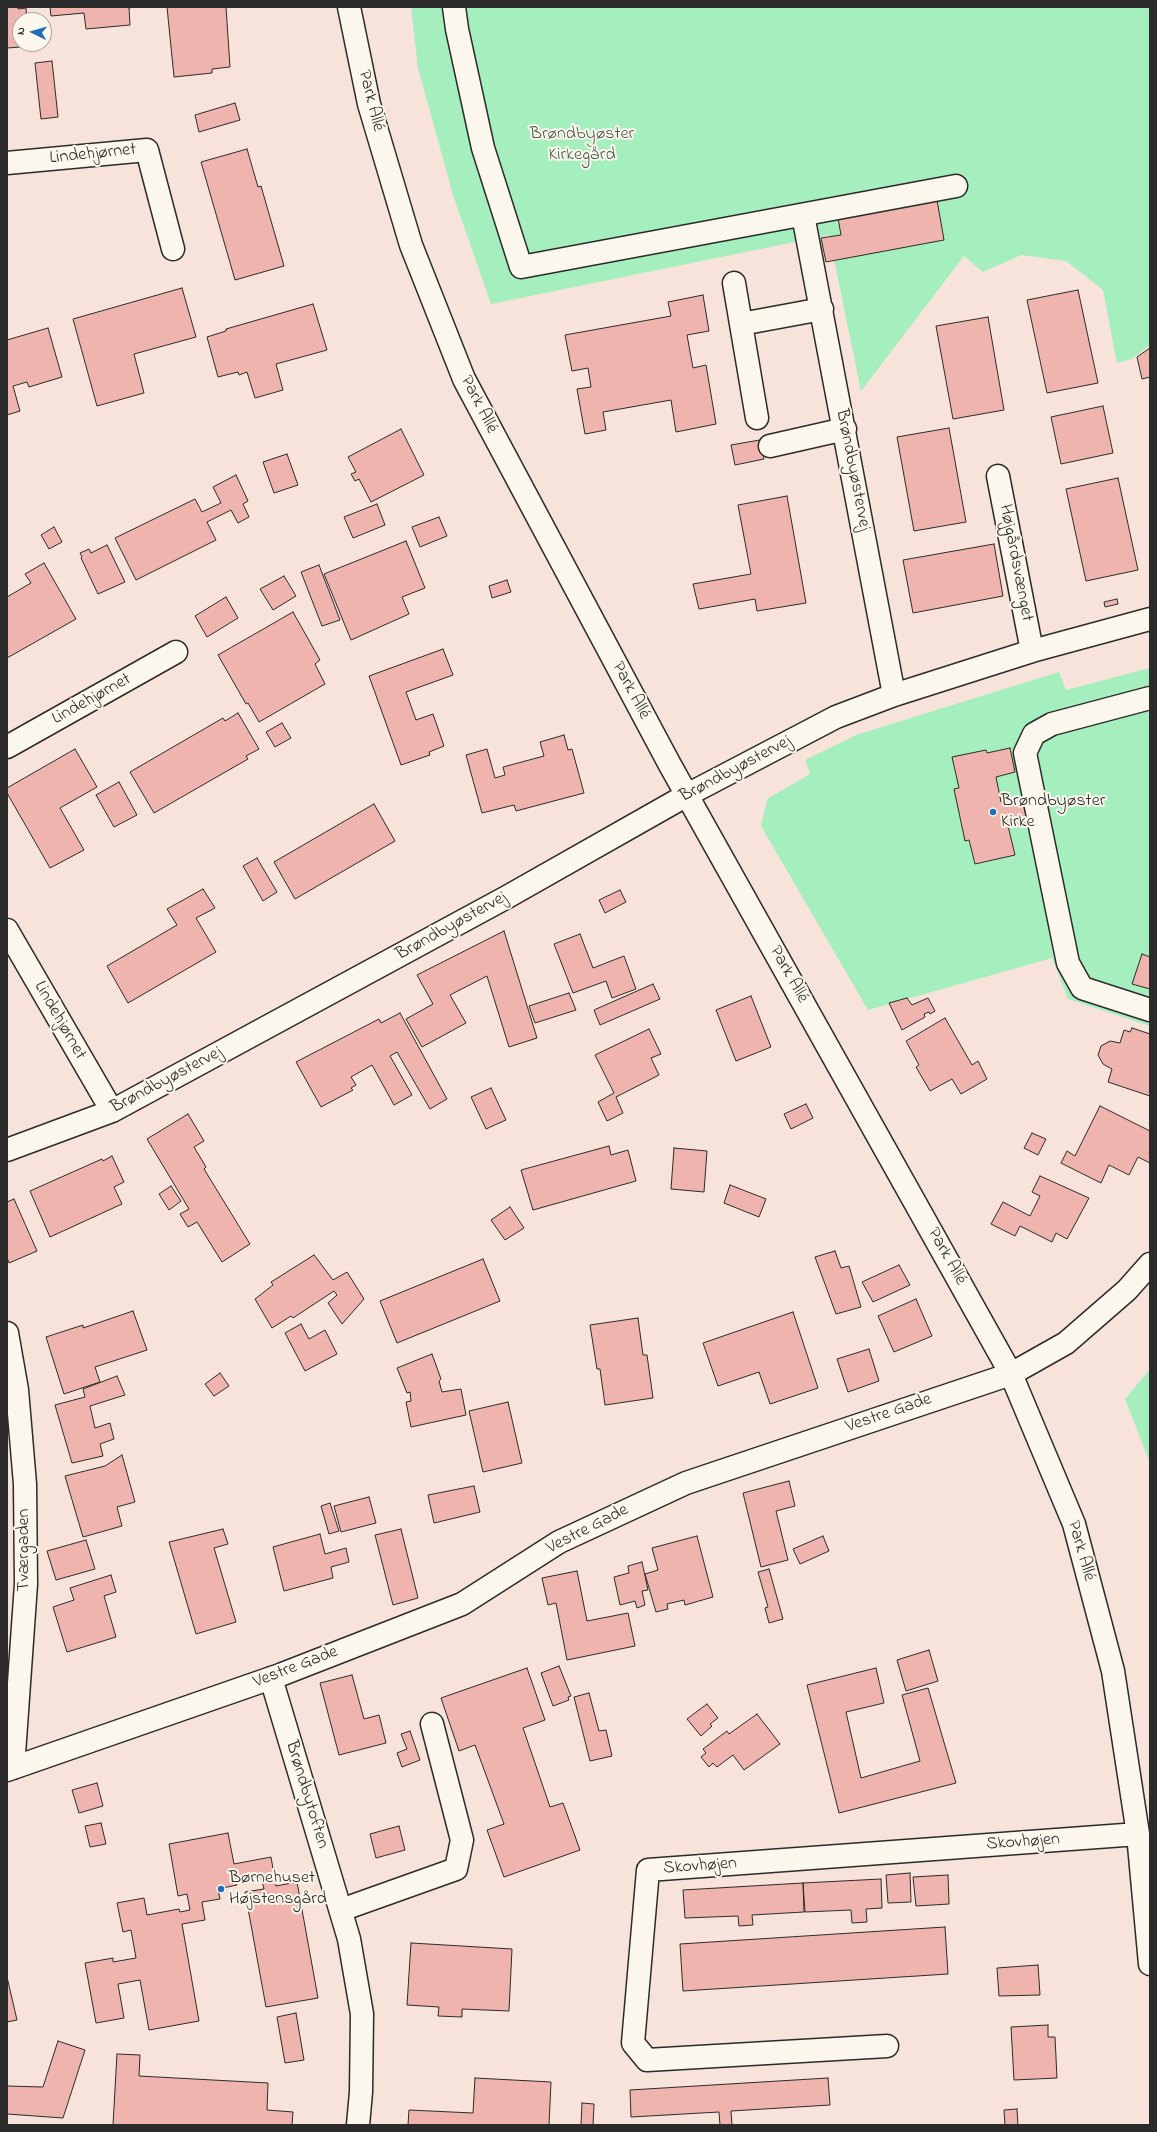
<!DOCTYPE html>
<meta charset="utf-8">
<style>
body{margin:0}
#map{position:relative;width:1157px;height:2132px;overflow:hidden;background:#f7e3d9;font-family:"Indie Flower",sans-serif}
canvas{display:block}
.frame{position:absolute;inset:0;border:8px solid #2b2b2b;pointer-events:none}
.north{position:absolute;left:12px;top:12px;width:40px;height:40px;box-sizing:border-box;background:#fbf7ec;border:1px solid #a8a59f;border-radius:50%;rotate:275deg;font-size:11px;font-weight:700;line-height:16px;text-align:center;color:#2b2b2b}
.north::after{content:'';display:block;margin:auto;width:14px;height:18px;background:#1f6fb2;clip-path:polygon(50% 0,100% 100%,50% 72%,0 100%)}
</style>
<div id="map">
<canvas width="1157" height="2132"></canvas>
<div class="frame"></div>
<div class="north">N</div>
</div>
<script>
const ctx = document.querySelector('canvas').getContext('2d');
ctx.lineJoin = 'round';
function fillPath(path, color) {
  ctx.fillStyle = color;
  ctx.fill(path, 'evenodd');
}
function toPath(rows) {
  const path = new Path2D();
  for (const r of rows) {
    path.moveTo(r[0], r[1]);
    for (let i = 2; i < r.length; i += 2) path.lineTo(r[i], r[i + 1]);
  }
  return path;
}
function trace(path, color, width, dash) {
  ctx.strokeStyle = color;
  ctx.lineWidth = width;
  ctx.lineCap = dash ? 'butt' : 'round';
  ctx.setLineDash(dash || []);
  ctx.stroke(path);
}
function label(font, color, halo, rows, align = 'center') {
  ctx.font = font + ' "Indie Flower",sans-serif';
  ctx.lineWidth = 4;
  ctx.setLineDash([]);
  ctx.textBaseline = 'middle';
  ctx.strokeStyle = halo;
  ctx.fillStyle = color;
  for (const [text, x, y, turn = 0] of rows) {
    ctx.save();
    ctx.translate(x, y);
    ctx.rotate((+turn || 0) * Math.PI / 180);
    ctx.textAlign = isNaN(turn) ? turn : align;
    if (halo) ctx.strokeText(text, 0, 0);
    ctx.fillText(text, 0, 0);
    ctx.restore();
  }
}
fillPath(toPath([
 [411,7,1150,7,1150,345,1132,359,1117,363,1103,290,1066,261,1021,255,983,272,964,256,861,391,829,235,491,304,453,195,418,68],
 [1150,668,1150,1026,1068,999,1052,958,868,1010,761,826,767,799,810,774,805,760,856,735,1059,672,1066,690],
 [1150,1369,1150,1463,1125,1399]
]), '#a5efbe');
const building = toPath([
 [7,7,18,7,18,9,26,8,27,20,20,20,21,47,7,48,7,7],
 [50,7,134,7,129,8,130,25,86,29,84,13,51,16,50,7],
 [167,7,226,7,230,67,212,69,212,73,174,77,167,7],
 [52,61,58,117,41,119,35,63,52,61],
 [235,103,240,120,199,132,195,115,235,103],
 [247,149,258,187,261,186,284,266,235,280,201,162,247,149],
 [937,200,944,240,826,262,821,238,841,235,838,218,937,200],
 [182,288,196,337,134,354,144,393,97,406,73,319,182,288],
 [1078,290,1098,383,1047,393,1027,300,1078,290],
 [703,295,709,331,687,335,693,368,706,365,716,424,676,432,671,400,603,412,606,430,585,434,577,389,591,387,588,368,572,371,565,335,671,316,668,302,703,295],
 [313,304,327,350,276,364,283,390,255,398,247,372,239,375,238,372,218,377,207,337,226,331,226,329,313,304],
 [988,317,1004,410,953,419,936,326,988,317],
 [48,328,62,377,29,387,27,382,13,386,20,411,7,415,7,340,48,328],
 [1150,348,1150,377,1142,379,1137,357,1150,348],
 [1103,406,1113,453,1061,464,1051,417,1103,406],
 [949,428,966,522,914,531,897,437,949,428],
 [401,429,424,475,371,502,359,479,355,481,351,474,356,472,348,457,401,429],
 [760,440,764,459,735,465,731,445,760,440],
 [287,454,298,485,274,493,263,462,287,454],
 [236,475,248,501,243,504,249,517,238,523,231,510,207,522,216,540,136,580,115,538,195,499,202,512,221,503,213,487,236,475],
 [1118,478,1138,570,1086,581,1066,489,1118,478],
 [787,496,806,603,757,611,755,599,699,609,693,584,751,574,738,505,787,496],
 [377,504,385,525,353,538,344,517,377,504],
 [439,517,447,536,420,547,412,527,439,517],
 [54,527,62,542,49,549,41,535,54,527],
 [406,541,425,588,402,597,409,614,351,640,324,574,406,541],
 [994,544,1003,596,913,613,903,560,994,544],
 [107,545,125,582,98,594,81,558,82,557,80,553,89,549,91,553,107,545],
 [44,563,76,619,7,658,7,597,31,583,25,574,44,563],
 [319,565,340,620,322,626,301,572,319,565],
 [284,576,296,596,273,610,260,589,284,576],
 [507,580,511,592,492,598,489,586,507,580],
 [226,597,238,618,207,637,195,616,226,597],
 [1117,599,1118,604,1105,607,1104,602,1117,599],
 [293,612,320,660,315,664,325,684,259,722,248,703,246,704,218,655,293,612],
 [443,649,453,675,406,692,416,720,433,714,444,746,429,752,430,755,401,765,369,676,443,649],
 [238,713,259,749,246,756,248,759,154,813,130,772,223,718,225,721,238,713],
 [282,723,291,738,275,747,266,732,282,723],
 [564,735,568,750,572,749,584,793,516,811,514,805,482,813,466,755,487,749,495,778,505,775,503,767,544,756,540,742,564,735],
 [1010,748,1015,772,996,777,1001,802,1023,797,1029,822,1008,826,1015,855,975,864,969,840,965,841,954,789,959,788,952,757,986,750,987,753,1010,748],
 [75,749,97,787,60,808,84,850,50,868,7,793,7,788,75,749],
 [119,782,137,815,114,827,96,795,119,782],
 [374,804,395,841,295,899,274,862,374,804],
 [257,858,277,892,263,901,243,866,257,858],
 [203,889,215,908,196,918,216,952,128,1003,107,966,177,925,167,909,203,889],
 [620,890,626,902,605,913,599,900,620,890],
 [504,931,537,1038,509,1047,487,976,450,995,466,1023,422,1047,406,1019,433,1004,417,975,504,931],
 [580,934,593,968,624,956,636,989,612,998,606,981,573,993,554,944,580,934],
 [1142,954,1150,957,1150,989,1132,984,1142,954],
 [653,984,660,999,600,1025,594,1010,653,984],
 [569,993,576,1010,535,1023,529,1006,569,993],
 [751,996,771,1047,736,1061,716,1010,751,996],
 [907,998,912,1005,928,998,935,1011,930,1014,929,1012,924,1014,925,1017,902,1030,889,1003,907,998],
 [400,1013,447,1099,430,1109,397,1052,390,1056,412,1095,394,1105,372,1065,351,1077,356,1085,351,1088,353,1090,321,1107,296,1062,379,1019,381,1023,400,1013],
 [945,1018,972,1065,978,1061,987,1079,961,1094,952,1079,930,1091,916,1067,919,1065,906,1041,945,1018],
 [1132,1028,1150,1034,1150,1096,1108,1082,1112,1069,1103,1064,1098,1055,1101,1046,1110,1041,1120,1043,1124,1030,1130,1032,1132,1028],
 [649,1029,661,1054,651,1058,659,1075,616,1097,623,1113,607,1121,598,1102,614,1093,595,1055,649,1029],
 [491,1088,506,1120,486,1129,471,1097,491,1088],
 [806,1104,813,1118,791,1129,784,1114,806,1104],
 [1100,1106,1150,1131,1150,1163,1138,1157,1129,1175,1109,1165,1101,1183,1061,1163,1067,1151,1075,1156,1100,1106],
 [188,1114,204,1141,194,1147,206,1167,204,1169,250,1244,222,1262,197,1222,188,1227,180,1214,189,1209,147,1139,188,1114],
 [1032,1133,1046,1139,1038,1155,1024,1148,1032,1133],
 [609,1146,611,1155,628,1150,636,1181,533,1210,521,1170,609,1146],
 [674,1148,707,1151,704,1192,671,1189,674,1148],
 [112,1156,124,1182,114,1187,122,1204,50,1237,30,1191,102,1159,103,1161,112,1156],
 [1040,1176,1089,1198,1067,1239,1056,1233,1052,1242,1020,1226,1015,1236,991,1224,1003,1202,1030,1216,1040,1196,1032,1192,1040,1176],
 [730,1185,766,1199,759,1217,724,1203,730,1185],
 [171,1186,181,1201,169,1210,159,1194,171,1186],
 [14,1199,37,1251,9,1263,7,1258,7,1202,14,1199],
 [510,1207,524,1228,505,1240,491,1220,510,1207],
 [835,1251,841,1268,849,1266,861,1307,836,1314,815,1257,835,1251],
 [314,1255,333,1280,347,1272,364,1299,342,1324,328,1303,337,1295,334,1291,293,1318,291,1316,272,1328,255,1299,273,1285,271,1282,314,1255],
 [483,1259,500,1301,397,1343,380,1301,483,1259],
 [899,1265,910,1285,873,1302,862,1282,899,1265],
 [916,1299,932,1336,894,1352,878,1316,916,1299],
 [133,1311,147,1350,95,1367,100,1382,64,1394,46,1337,83,1325,83,1328,133,1311],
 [793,1312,818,1388,770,1404,759,1372,718,1386,703,1343,793,1312],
 [638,1318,643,1355,647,1355,653,1398,605,1405,600,1369,597,1369,590,1325,638,1318],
 [301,1324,309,1339,325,1330,337,1354,305,1371,285,1333,301,1324],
 [869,1349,879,1381,848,1392,837,1359,869,1349],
 [432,1354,441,1379,439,1381,442,1392,461,1389,466,1415,411,1427,406,1402,411,1401,410,1392,407,1393,397,1368,432,1354],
 [220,1373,229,1386,214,1396,205,1384,220,1373],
 [117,1376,125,1395,90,1406,95,1428,110,1423,114,1439,100,1444,103,1456,72,1463,55,1405,85,1397,83,1389,117,1376],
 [508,1402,522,1463,483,1472,469,1411,508,1402],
 [122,1455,135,1502,117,1507,122,1526,83,1537,65,1476,105,1466,122,1455],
 [789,1481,795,1506,776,1511,788,1560,761,1567,743,1493,789,1481],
 [474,1486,480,1512,434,1523,428,1495,474,1486],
 [369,1497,376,1523,341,1532,334,1506,369,1497],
 [330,1503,339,1531,329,1534,321,1506,330,1503],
 [223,1529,228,1544,214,1548,236,1622,196,1634,169,1542,223,1529],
 [401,1529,418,1598,393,1605,375,1535,401,1529],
 [320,1534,325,1554,346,1548,349,1562,331,1567,333,1578,284,1591,273,1547,320,1534],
 [697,1536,713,1597,685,1605,684,1600,667,1604,668,1609,656,1612,645,1574,658,1570,652,1548,697,1536],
 [823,1536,829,1551,800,1564,793,1549,823,1536],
 [86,1540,95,1569,56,1580,47,1551,86,1540],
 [642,1562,648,1590,642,1591,645,1605,637,1608,635,1601,620,1605,614,1577,629,1573,628,1566,642,1562],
 [769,1569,783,1619,769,1623,765,1608,768,1607,758,1572,769,1569],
 [577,1571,587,1621,628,1613,635,1646,567,1660,556,1603,548,1605,542,1578,577,1571],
 [111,1575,116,1592,104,1596,116,1637,67,1652,53,1607,74,1600,70,1588,111,1575],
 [929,1650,938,1681,906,1691,897,1660,929,1650],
 [559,1666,571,1696,568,1697,569,1700,553,1706,541,1673,559,1666],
 [527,1668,545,1720,523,1728,550,1807,563,1803,580,1850,504,1877,487,1830,504,1824,475,1745,459,1751,441,1698,527,1668],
 [876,1668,884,1703,846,1712,861,1778,920,1761,902,1695,928,1688,956,1783,839,1813,807,1685,876,1668],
 [352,1675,364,1719,379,1715,386,1743,339,1755,320,1683,352,1675],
 [589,1693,599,1731,606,1730,612,1756,590,1761,574,1697,589,1693],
 [707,1704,718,1718,710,1724,712,1726,701,1736,687,1719,707,1704],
 [757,1714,780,1744,744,1770,733,1755,717,1767,713,1763,709,1767,701,1757,706,1753,703,1749,727,1731,729,1734,757,1714],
 [410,1731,420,1760,402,1767,397,1753,407,1749,401,1734,410,1731],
 [97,1783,103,1806,79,1813,72,1790,97,1783],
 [101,1823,106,1844,90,1847,85,1826,101,1823],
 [399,1826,405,1850,376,1858,370,1834,399,1826],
 [228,1833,234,1864,271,1857,276,1886,297,1882,318,1998,266,2007,245,1892,264,1889,260,1873,236,1877,237,1885,218,1889,220,1899,202,1902,205,1920,182,1924,199,2021,149,2030,140,1980,118,1984,124,2018,96,2023,85,1963,113,1958,113,1962,136,1958,131,1930,123,1932,117,1903,144,1898,147,1915,179,1909,180,1912,190,1910,187,1894,178,1896,169,1844,228,1833],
 [910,1873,911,1902,888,1903,886,1875,910,1873],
 [948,1875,949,1904,916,1906,913,1877,948,1875],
 [881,1879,882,1908,866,1909,867,1922,852,1923,851,1910,805,1912,803,1883,881,1879],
 [803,1883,804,1912,752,1915,753,1925,739,1926,738,1916,685,1918,683,1890,803,1883],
 [945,1927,948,1974,683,1991,680,1944,945,1927],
 [411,1943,512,1949,509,2011,462,2009,462,2017,438,2016,439,2007,407,2005,411,1943],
 [1038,1965,1040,1995,999,1996,997,1968,1038,1965],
 [7,1977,17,2020,7,2022,7,1977],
 [296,2013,304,2060,285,2063,277,2017,296,2013],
 [1048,2025,1048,2037,1055,2037,1057,2078,1014,2080,1011,2027,1048,2025],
 [58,2041,85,2050,63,2118,7,2114,7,2086,43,2087,58,2041],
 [117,2054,140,2055,139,2076,268,2083,267,2110,293,2112,292,2125,113,2125,117,2054],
 [475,2078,551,2082,549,2125,408,2125,409,2110,473,2113,475,2078],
 [828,2078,830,2105,731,2111,732,2125,720,2125,719,2112,631,2117,630,2090,828,2078],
 [582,2103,594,2104,593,2125,581,2125,582,2103],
 [1017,2109,1018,2125,1005,2125,1004,2110,1017,2109]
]);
fillPath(building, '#efb4ad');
trace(building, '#2b2b2b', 1);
const minor = toPath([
 [349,7,369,104,411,245,464,379,670,765,1011,1374,1074,1524,1113,1671,1138,1834,1150,1964],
 [454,7,457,29,483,148,521,267,956,186],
 [7,163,147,150,173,249],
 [803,215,894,695],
 [734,283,757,418],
 [741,324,822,309],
 [770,446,845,429],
 [998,476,1032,651],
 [1150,698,1052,724,1034,734,1025,753,1068,963,1082,988,1150,1010],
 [7,747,176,652],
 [7,930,112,1111],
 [7,1150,112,1111,507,897,687,795,836,717,894,695,1032,651,1150,619],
 [7,1333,17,1390,25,1484,26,1584,13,1768],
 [271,1678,349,1939,362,2014,361,2092,358,2125],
 [7,1770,280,1675,462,1604,559,1542,686,1483,1011,1374,1066,1343,1127,1290,1150,1264],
 [341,1910,456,1869,462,1840,432,1724],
 [887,2046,647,2060,633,2043,648,1870,1138,1834]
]);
trace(minor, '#2b2b2b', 25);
trace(minor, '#fbf7ec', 22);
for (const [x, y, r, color] of [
 [993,812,4,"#1f6fb2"],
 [221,1889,4,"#1f6fb2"]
]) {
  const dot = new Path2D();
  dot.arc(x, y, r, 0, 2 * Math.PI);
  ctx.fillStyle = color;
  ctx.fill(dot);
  trace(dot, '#fbf7ec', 1.5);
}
label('18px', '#2b2b2b', '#fbf7ec', [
 ["Park Allé",370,101,76],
 ["Lindehjørnet",93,155,-6],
 ["Park Allé",478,405,63],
 ["Brøndbyøstervej",852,470,79],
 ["Højgårdsvænget",1015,563,79],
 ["Park Allé",630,691,62],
 ["Lindehjørnet",92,700,-29],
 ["Brøndbyøstervej",736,770,-28],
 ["Brøndbyøstervej",452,927,-29],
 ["Park Allé",788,975,61],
 ["Lindehjørnet",59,1021,60],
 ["Brøndbyøstervej",167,1081,-28],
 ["Park Allé",946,1257,61],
 ["Vestre Gade",889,1414,-19],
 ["Vestre Gade",588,1530,-27],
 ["Tværgaden",25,1550,-90],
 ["Park Allé",1080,1551,74],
 ["Vestre Gade",296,1668,-21],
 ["Brøndbytoften",306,1795,73],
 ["Skovhøjen",1023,1843,-4],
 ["Skovhøjen",700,1867,-4]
]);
label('18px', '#4a5c50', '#fbf7ec', [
 ["Brøndbyøster",582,135],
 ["Kirkegård",582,156]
]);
label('18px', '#2b2b2b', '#fbf7ec', [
 ["Brøndbyøster",1001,802],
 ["Kirke",1001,823],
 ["Børnehuset",229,1879],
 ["Højstensgård",229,1900]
], 'left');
</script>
